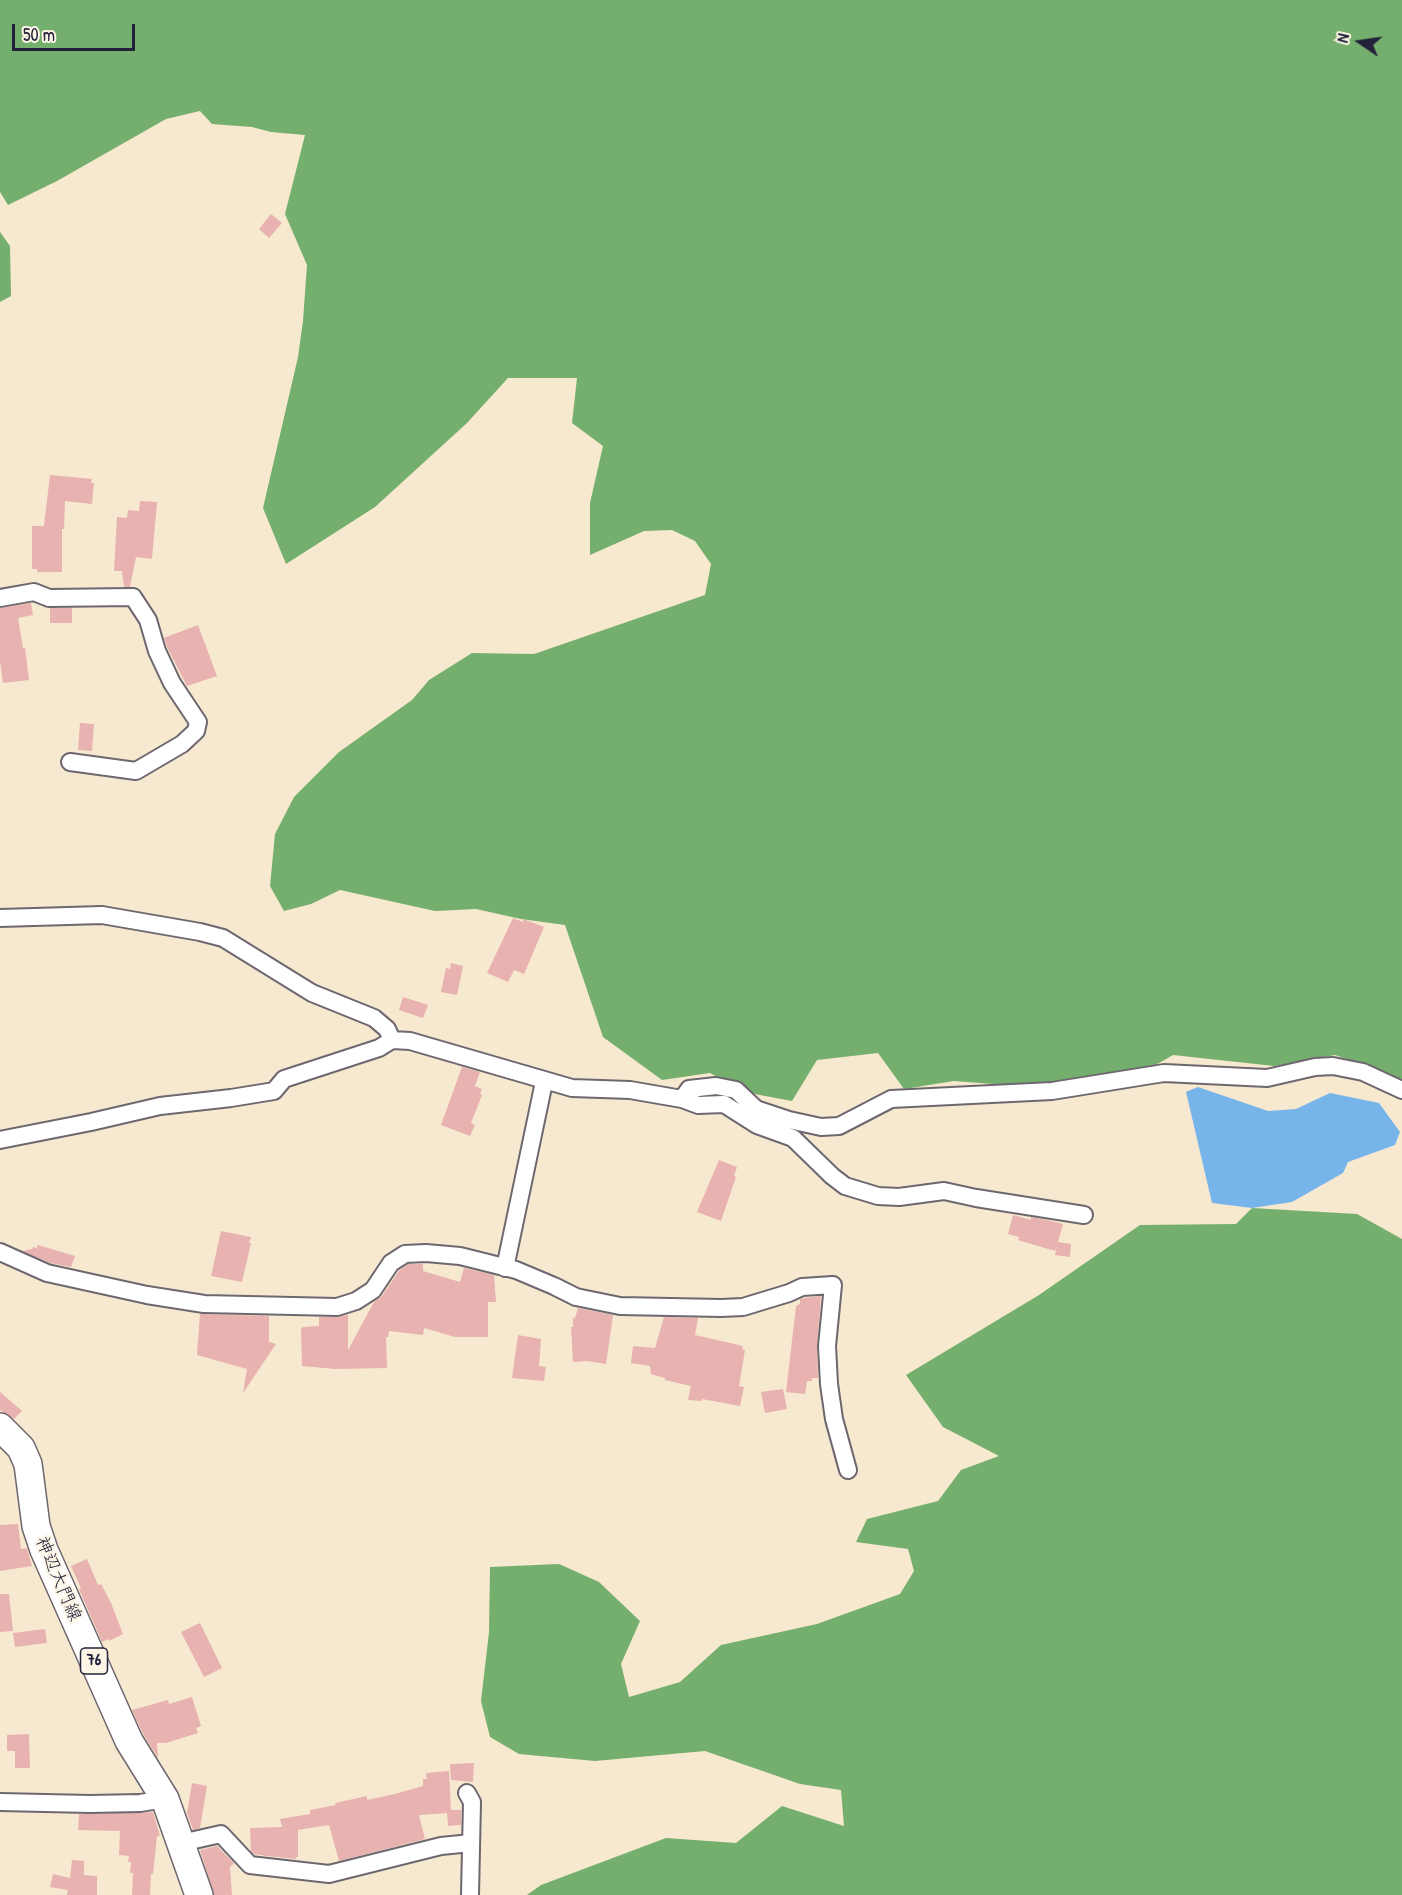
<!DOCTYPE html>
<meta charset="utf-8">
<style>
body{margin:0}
#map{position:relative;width:1402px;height:1895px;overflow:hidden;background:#f7e8d0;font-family:"Patrick Hand",sans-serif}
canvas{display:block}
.north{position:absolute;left:1330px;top:12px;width:60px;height:60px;-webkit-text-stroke:4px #fcf5e5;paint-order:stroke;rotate:283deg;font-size:16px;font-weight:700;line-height:24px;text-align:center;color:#22223b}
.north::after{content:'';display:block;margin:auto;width:21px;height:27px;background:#22223b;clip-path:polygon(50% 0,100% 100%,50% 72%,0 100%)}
.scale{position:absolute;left:12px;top:24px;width:123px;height:27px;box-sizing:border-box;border:3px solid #22223b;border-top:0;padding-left:8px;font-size:18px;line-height:21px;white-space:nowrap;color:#22223b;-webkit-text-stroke:4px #fcf5e5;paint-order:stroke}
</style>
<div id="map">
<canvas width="1402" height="1895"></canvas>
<div class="north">N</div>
<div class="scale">50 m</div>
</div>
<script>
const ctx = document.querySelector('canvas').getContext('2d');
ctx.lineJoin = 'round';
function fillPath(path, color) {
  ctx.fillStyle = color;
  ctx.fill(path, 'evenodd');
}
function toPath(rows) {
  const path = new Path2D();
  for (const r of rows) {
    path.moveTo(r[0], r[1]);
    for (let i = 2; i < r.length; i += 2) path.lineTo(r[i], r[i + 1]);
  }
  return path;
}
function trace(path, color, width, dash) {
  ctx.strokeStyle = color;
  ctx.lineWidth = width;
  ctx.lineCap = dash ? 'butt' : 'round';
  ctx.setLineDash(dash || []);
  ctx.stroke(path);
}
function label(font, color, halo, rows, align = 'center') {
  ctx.font = font + ' "Patrick Hand","Klee One",sans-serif';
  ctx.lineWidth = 4.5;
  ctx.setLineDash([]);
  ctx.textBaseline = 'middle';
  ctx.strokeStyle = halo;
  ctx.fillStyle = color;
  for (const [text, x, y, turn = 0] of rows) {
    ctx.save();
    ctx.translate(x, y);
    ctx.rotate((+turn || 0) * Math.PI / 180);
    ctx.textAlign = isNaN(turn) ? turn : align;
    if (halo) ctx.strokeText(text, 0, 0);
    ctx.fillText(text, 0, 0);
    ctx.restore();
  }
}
fillPath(toPath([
 [0,0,1402,0,1402,1092,1385,1072,1335,1055,1274,1066,1173,1055,1152,1067,1083,1091,954,1081,904,1089,878,1053,817,1060,792,1101,744,1092,710,1073,662,1080,603,1037,565,925,521,919,476,909,435,911,340,890,311,904,284,911,270,886,275,834,294,797,339,752,412,700,429,680,472,653,534,654,705,595,711,564,695,541,672,530,644,531,590,555,590,503,603,446,572,423,577,378,508,378,467,423,375,507,286,564,263,508,298,357,303,321,307,265,285,214,305,135,271,132,252,127,212,124,200,111,166,119,57,181,8,205,0,192],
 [0,232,10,246,11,296,0,302],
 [1252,1208,1357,1214,1402,1239,1402,1895,527,1895,541,1885,666,1838,736,1843,782,1806,844,1826,841,1790,800,1784,705,1751,595,1761,519,1754,490,1737,481,1701,489,1632,490,1567,559,1564,599,1582,640,1621,621,1664,629,1697,680,1682,721,1645,817,1624,900,1594,914,1571,908,1549,856,1542,867,1519,938,1501,961,1470,999,1456,943,1427,906,1375,1039,1295,1140,1225,1236,1224]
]), '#75af6d');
fillPath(toPath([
 [1198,1087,1268,1111,1296,1109,1330,1093,1379,1103,1400,1132,1395,1145,1348,1162,1343,1173,1292,1202,1252,1208,1212,1203,1186,1092]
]), '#77b4ea');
fillPath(toPath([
 [271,214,282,223,269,238,259,229],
 [50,475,92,479,91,483,94,483,92,504,65,501,64,529,62,529,62,572,37,572,37,569,32,569,32,526,44,526],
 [140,501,157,502,152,559,136,557,130,587,124,587,122,571,114,571,117,517,127,518,128,510,139,511],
 [31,603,33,615,18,618,23,648,25,648,29,680,3,683,0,661,0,608],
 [50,608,72,608,72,623,50,623],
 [198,625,217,676,187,686,167,647,164,638],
 [80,723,94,724,92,751,78,750],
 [513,918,523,922,523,919,544,927,524,974,514,970,508,982,487,973],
 [451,963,463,966,457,995,441,992,446,968,450,969],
 [403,997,428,1005,423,1018,399,1010],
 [462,1067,480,1072,475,1086,482,1089,480,1094,482,1095,471,1123,475,1125,470,1136,441,1125],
 [719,1160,737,1167,734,1176,736,1177,721,1221,697,1212],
 [1013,1215,1031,1220,1031,1217,1047,1220,1063,1224,1058,1242,1071,1244,1070,1257,1055,1255,1057,1246,1055,1251,1018,1240,1019,1237,1008,1234],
 [221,1231,251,1237,249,1243,251,1243,242,1282,211,1276],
 [38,1245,75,1256,71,1267,50,1263,22,1251,32,1249,33,1247,37,1248],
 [408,1264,423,1264,423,1271,460,1282,464,1268,494,1275,496,1302,488,1302,488,1337,455,1337,424,1328,423,1335,389,1331,388,1337,386,1337,387,1368,335,1369,302,1366,301,1329,303,1327,319,1326,319,1317,337,1317,348,1315,348,1350,374,1302,382,1296,399,1271],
 [821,1296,817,1345,818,1378,812,1378,812,1381,807,1381,805,1394,786,1392,796,1306,800,1304,800,1299,804,1298],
 [578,1308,613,1315,606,1364,587,1361,573,1362,571,1327,573,1327,573,1318,575,1318],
 [200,1314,269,1316,269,1342,276,1344,243,1393,247,1369,197,1355],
 [664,1317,698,1318,695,1335,743,1346,742,1349,745,1350,739,1386,744,1387,740,1406,702,1399,701,1401,688,1400,691,1386,665,1380,665,1378,651,1374,650,1366,631,1363,633,1346,655,1348],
 [518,1335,541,1339,539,1366,546,1367,544,1381,512,1378],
 [783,1389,787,1409,765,1413,761,1392],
 [0,1392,22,1411,14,1419,0,1410],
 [18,1524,21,1549,27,1548,32,1566,0,1571,0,1525],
 [87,1559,98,1585,101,1584,111,1603,123,1634,109,1641,109,1639,102,1642,79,1589,81,1588,71,1566],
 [0,1594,9,1594,13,1631,0,1632],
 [200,1623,222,1668,204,1677,181,1632],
 [45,1629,47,1643,15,1647,13,1633],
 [192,1697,201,1726,196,1728,198,1733,166,1743,157,1743,158,1758,143,1734,132,1710,168,1700,169,1704],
 [29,1734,30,1768,15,1768,15,1751,7,1751,7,1735],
 [474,1763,473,1782,451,1780,450,1764],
 [449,1771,451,1810,461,1810,461,1825,448,1826,447,1813,419,1815,425,1839,339,1861,329,1825,298,1830,298,1857,296,1857,296,1859,267,1856,254,1854,251,1851,250,1828,282,1827,280,1819,310,1814,310,1810,336,1805,335,1803,367,1796,367,1800,395,1794,423,1786,423,1779,427,1779,426,1773],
 [192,1783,207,1786,200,1828,193,1830,187,1813],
 [153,1812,160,1836,157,1836,153,1874,151,1874,150,1895,132,1895,133,1873,130,1873,131,1862,128,1862,129,1856,119,1855,120,1831,78,1830,79,1814],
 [217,1846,234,1863,230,1867,232,1895,214,1895,200,1850],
 [72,1860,84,1861,84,1875,97,1876,97,1895,67,1895,68,1890,50,1887,53,1874,70,1878]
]), '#e7b2af');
const minor = toPath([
 [0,598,34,592,49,598,133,597,148,620,157,651,172,683,198,722,196,731,182,744,136,771,70,762],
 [0,918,102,915,200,932,223,938,312,993,374,1018,387,1029,392,1040,410,1041,572,1088,630,1090,682,1099,698,1105,724,1104,757,1125,793,1138,832,1176,845,1186,878,1196,899,1197,944,1191,976,1198,1084,1215],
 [682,1099,689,1089,716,1086,736,1090,756,1109,789,1120,821,1127,839,1126,891,1099,1052,1091,1164,1073,1267,1078,1315,1067,1333,1066,1363,1072,1402,1090],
 [0,1140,91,1122,160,1106,231,1098,274,1091,284,1079,379,1048,392,1040],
 [0,1252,47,1273,147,1295,204,1304,337,1307,356,1301,373,1290,391,1263,405,1254,426,1253,460,1256,516,1270,554,1286,576,1297,620,1306,721,1308,743,1307,789,1293,802,1287,833,1285,827,1346,829,1384,834,1419,848,1470],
 [505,1268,544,1082],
 [467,1793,472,1802,470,1895],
 [0,1802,90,1804,140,1803,165,1799],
 [181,1843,221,1834,250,1865,329,1874,441,1846,471,1843]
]);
const primary = toPath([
 [0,1427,21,1448,28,1464,36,1526,44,1550,129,1741,165,1799,199,1895]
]);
trace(minor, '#6d676f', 20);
trace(primary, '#6d676f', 30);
trace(minor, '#fff', 16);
trace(primary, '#fff', 27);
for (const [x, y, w] of [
 [94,1661,27]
]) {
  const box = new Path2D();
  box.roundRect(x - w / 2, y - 13, w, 26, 4.5);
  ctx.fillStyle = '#fcf5e5';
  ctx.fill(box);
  trace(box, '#22223b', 1.5);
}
label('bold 16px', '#22223b', null, [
 ["76",94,1661]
]);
label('18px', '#22223b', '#fcf5e5', [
 ["神辺大門線",58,1579,67]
]);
</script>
